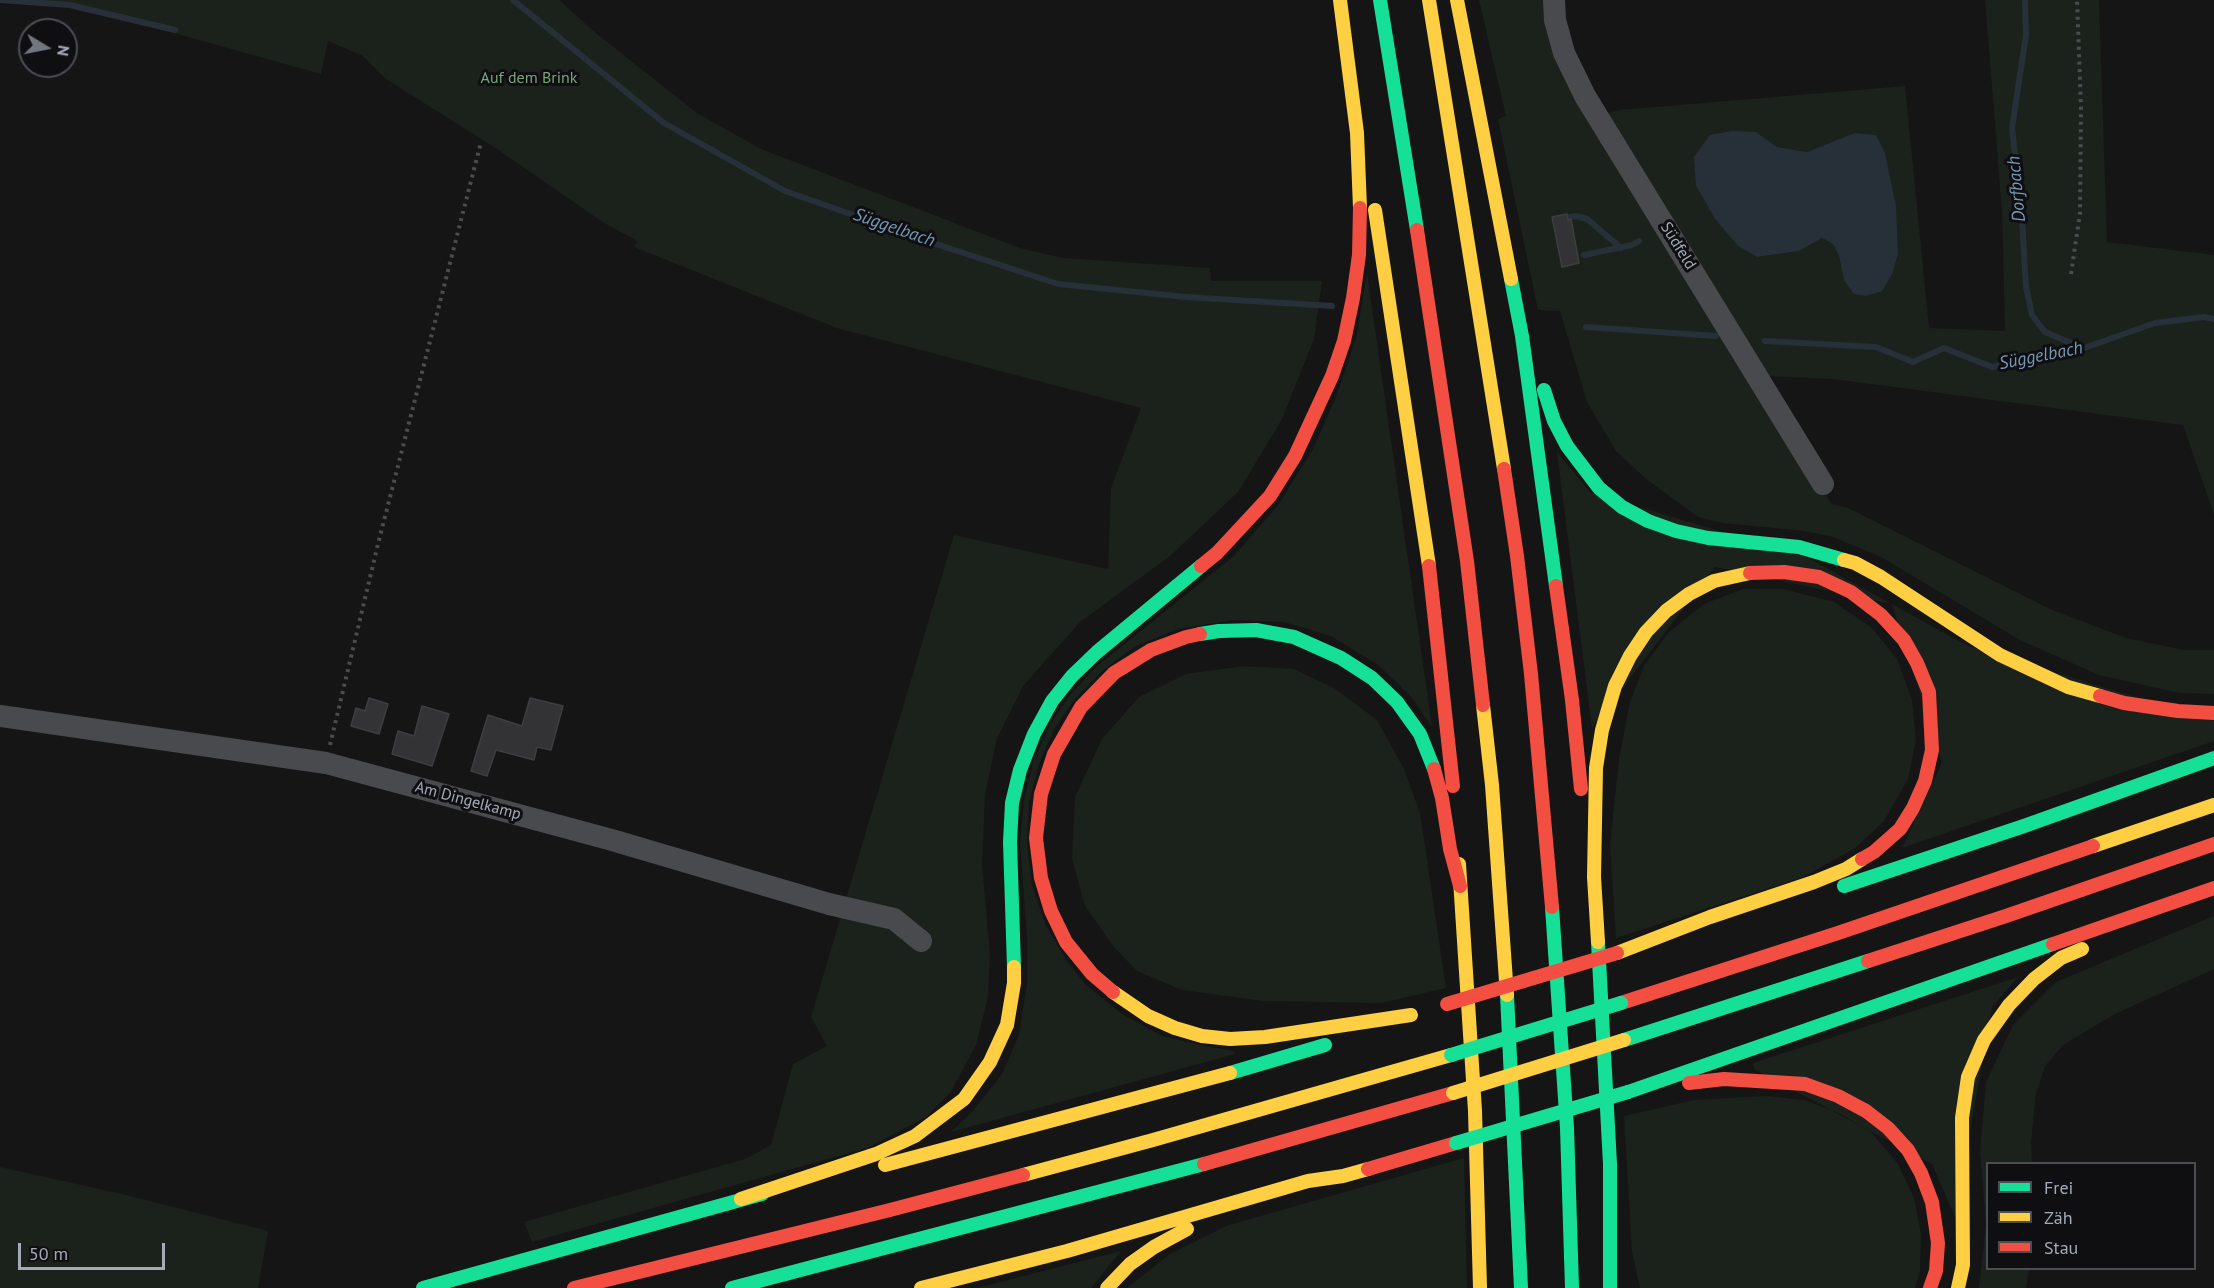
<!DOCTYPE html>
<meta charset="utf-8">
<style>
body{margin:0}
#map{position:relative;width:2214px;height:1288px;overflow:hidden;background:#151515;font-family:"PT Sans",sans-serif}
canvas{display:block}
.legend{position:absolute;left:1986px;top:1162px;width:210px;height:108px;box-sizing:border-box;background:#0f0f11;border:2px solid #4b4d54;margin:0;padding:8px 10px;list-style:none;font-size:18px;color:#a4aab8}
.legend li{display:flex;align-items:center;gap:12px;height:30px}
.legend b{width:30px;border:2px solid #4b4d54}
.north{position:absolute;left:18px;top:18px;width:60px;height:60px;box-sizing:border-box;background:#0f0f11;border:2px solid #4b4d54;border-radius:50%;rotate:100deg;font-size:16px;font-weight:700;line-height:24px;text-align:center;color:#a4aab8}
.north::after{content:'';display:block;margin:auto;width:21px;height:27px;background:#72767f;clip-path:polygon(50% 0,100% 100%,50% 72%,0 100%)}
.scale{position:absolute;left:18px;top:1243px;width:147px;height:27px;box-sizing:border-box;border:3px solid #a4aab8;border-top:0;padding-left:8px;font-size:18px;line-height:21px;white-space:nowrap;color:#a4aab8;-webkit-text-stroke:4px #0f0f11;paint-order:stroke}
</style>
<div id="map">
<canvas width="2214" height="1288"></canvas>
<ul class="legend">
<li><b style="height:8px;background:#16e098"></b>Frei</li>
<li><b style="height:8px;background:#ffcf43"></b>Zäh</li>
<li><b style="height:8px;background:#f24e42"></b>Stau</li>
</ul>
<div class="north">N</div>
<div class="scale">50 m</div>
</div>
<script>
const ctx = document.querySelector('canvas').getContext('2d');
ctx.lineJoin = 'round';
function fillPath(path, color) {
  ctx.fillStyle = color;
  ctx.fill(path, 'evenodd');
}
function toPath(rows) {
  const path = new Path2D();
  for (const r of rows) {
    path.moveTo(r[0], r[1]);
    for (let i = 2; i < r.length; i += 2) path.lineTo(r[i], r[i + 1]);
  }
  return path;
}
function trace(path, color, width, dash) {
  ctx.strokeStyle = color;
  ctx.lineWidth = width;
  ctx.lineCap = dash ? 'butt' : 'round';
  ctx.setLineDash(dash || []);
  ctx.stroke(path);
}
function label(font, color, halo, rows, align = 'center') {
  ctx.font = font + ' "PT Sans",sans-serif';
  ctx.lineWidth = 6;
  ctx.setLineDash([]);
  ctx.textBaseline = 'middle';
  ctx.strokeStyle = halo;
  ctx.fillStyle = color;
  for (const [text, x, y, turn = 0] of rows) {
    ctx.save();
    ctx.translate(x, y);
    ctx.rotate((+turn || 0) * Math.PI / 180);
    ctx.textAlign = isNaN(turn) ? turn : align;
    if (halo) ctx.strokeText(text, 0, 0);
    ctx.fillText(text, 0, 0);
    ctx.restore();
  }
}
fillPath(toPath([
 [0,0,559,0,597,34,697,113,761,149,1020,248,1063,258,1210,268,1211,281,1322,281,1314,339,1282,419,1238,492,1170,556,1080,622,1023,686,997,738,985,795,982,864,990,955,988,997,976,1045,950,1093,926,1117,867,1148,532,1242,524,1222,745,1159,771,1145,793,1064,827,1046,811,1017,954,535,1108,569,1111,488,1141,408,837,328,634,247,638,241,604,223,497,149,386,79,363,56,328,41,321,74,113,16,70,7,0,3],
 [1479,0,1548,0,1590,117,1620,110,1905,86,1929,328,2005,331,2002,211,1985,0,2099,0,2107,242,2214,255,2214,514,2183,425,1833,379,1766,376,1805,466,1832,504,1848,508,2050,609,2126,638,2184,650,2214,650,2214,694,2179,693,2099,675,2020,640,1881,557,1833,537,1805,531,1723,523,1698,517,1645,478,1616,451,1587,402,1560,311,1538,310,1498,119,1506,116],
 [1756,132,1777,147,1807,152,1828,144,1844,280,1839,256,1833,244,1822,238,1799,251,1757,257,1738,246,1715,219,1696,186],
 [1367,273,1432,727,1409,694,1378,665,1331,636,1284,622,1233,620,1178,629,1134,647,1101,672,1075,699,1054,729,1039,764,1029,802,1027,843,1032,885,1046,926,1066,960,1086,985,1122,1014,1162,1036,1205,1046,1234,1051,1235,1054,951,1132,973,1111,1002,1074,1019,1035,1027,984,1027,937,1020,844,1024,800,1033,762,1049,726,1070,695,1096,667,1234,556,1279,504,1313,449,1336,397,1356,339],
 [1557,452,1590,492,1808,558,1968,646,2214,721,2214,741,1902,848,1942,763,1892,604,1715,567,1592,728],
 [1743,589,1783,589,1834,602,1872,628,1897,659,1912,700,1916,740,1908,779,1884,821,1854,849,1801,878,1616,938,1610,845,1619,759,1630,702,1644,666,1668,633,1704,604],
 [1244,666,1294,669,1334,688,1377,720,1404,769,1420,813,1446,988,1381,1003,1264,1001,1182,990,1137,971,1114,947,1085,906,1072,859,1075,797,1102,739,1139,697,1186,674],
 [2214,916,2214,969,2115,1014,2063,1045,2045,1066,2036,1093,2031,1142,2032,1163,1988,1164,1988,1268,2029,1269,2026,1288,1979,1288,1986,1225,1980,1151,1986,1082,2013,1025,2056,982],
 [2018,977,1992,1007,1955,1217,1932,1164,1754,1069,1753,1063],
 [1765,1096,1805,1100,1841,1114,1871,1132,1898,1164,1914,1198,1921,1234,1920,1271,1915,1288,1640,1288,1632,1252,1624,1116,1694,1100],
 [1464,1158,1467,1288,1127,1288,1170,1254,1226,1226],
 [0,1167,122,1194,268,1231,258,1288,0,1288],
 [1121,1251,1091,1288,977,1288]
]), '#1b221c');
fillPath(toPath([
 [1732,131,1756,132,1777,147,1807,152,1855,133,1876,135,1885,153,1896,207,1898,254,1892,274,1882,291,1866,296,1854,294,1844,280,1839,256,1833,244,1822,238,1799,251,1757,257,1738,246,1715,219,1696,186,1694,157,1710,135]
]), '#273038');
trace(toPath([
 [0,0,70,5,175,30],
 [513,0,664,123,785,191,930,242,1058,284,1186,297,1332,306],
 [2025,0,2026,35,2012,128,2022,218,2026,287,2032,315,2045,332,2083,348],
 [1568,217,1576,216,1587,219,1621,248],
 [1584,255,1632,245,1639,241],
 [1586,327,1716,336],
 [1765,341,1876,347,1913,362,1944,348,1992,367,2084,348,2155,323,2204,317,2214,319]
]), '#273038', 6);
const building = toPath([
 [1567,214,1568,220,1571,219,1579,263,1562,267,1552,217,1567,214],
 [369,698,388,704,379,734,351,726,356,708,365,711,369,698],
 [530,698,563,706,551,750,537,747,534,760,496,750,487,776,471,771,488,715,522,726,530,698],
 [422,706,449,714,432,766,392,754,398,731,414,736,422,706]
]);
fillPath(building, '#333335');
trace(building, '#3d3e42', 1.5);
trace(toPath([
 [2071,274,2080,213,2081,108,2077,0],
 [330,745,378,544,481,142]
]), '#4a4c50', 4, [3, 4.5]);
trace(toPath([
 [1554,0,1555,20,1564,53,1585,96,1823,484],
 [0,716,326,763,612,840,829,904,894,919,921,941]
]), '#494a4e', 22);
trace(toPath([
 [1380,0,1417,230],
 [1511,279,1522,336,1556,586],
 [1544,390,1554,421,1567,446,1599,488,1622,507,1648,521,1676,531,1708,538,1799,547,1844,560],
 [1200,634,1219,631,1256,630,1294,637,1341,658,1372,678,1397,702,1420,734,1434,769],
 [1844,886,2024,826,2214,758],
 [1552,907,1567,1128,1572,1288],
 [1598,942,1610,1164,1610,1288],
 [1014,967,1010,842,1012,803,1020,770,1034,734,1052,701,1072,676,1097,652,1201,566],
 [1507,995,1521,1288],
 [1624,1040,1868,961],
 [1230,1073,1325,1045],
 [1628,1092,2053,944],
 [423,1288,762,1194],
 [732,1288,1204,1164]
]), '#16e098', 14);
trace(toPath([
 [1340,0,1357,133,1360,208],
 [1429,0,1504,469],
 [1457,0,1511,279],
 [1375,210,1429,566],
 [1844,560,1855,563,1881,577,2000,655,2068,687,2100,696],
 [1483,705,1492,785,1507,995],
 [2093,846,2214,805],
 [1459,864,1475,1111,1480,1288],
 [1598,942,1594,877,1596,768,1602,730,1615,686,1630,656,1646,632,1666,611,1689,594,1714,581,1750,573],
 [1617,953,1710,917,1814,882,1846,869,1862,859],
 [1113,992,1148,1016,1175,1028,1202,1036,1230,1039,1265,1037,1411,1015],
 [885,1165,1230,1073],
 [1023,1175,1153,1140,1451,1055],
 [741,1199,876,1154,915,1136,964,1099,990,1062,1007,1025,1014,983,1014,967],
 [921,1288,1067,1251,1308,1181,1343,1176,1368,1169],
 [1107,1288,1130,1264,1154,1247,1187,1229],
 [1958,1288,1963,1265,1962,1118,1968,1077,1984,1040,2009,1005,2034,979,2061,958,2082,949]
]), '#ffcf43', 14);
trace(toPath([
 [1417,230,1467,561,1483,705],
 [1504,469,1517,556,1531,674,1552,907],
 [1201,566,1217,553,1270,496,1295,456,1332,376,1344,341,1353,298,1359,255,1360,208],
 [1429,566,1453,786],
 [1750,573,1784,572,1819,577,1851,592,1881,615,1904,640,1917,663,1929,692,1932,750,1925,781,1913,808,1900,829,1874,852,1862,859],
 [1556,586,1572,700,1581,789],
 [2100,696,2124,703,2178,711,2214,713],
 [1434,769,1442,798,1450,849,1460,886],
 [2053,944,2214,888],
 [1868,961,2006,916,2214,844],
 [1113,992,1092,974,1066,942,1051,911,1041,878,1036,838,1041,794,1054,754,1081,707,1114,673,1151,650,1186,637,1200,634],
 [1621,1003,1838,933,2093,846],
 [1689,1083,1724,1079,1805,1084,1838,1096,1866,1111,1888,1128,1908,1150,1921,1173,1932,1202,1938,1243,1936,1271,1930,1288],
 [1204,1164,1453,1093],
 [1368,1169,1456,1143],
 [574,1288,890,1210,1023,1175]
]), '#f24e42', 14);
trace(toPath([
 [1451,1055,1621,1003],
 [1456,1143,1628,1092]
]), '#16e098', 14);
trace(toPath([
 [1453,1093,1624,1040]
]), '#ffcf43', 14);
trace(toPath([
 [1447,1004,1617,953]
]), '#f24e42', 14);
label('16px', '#79a57c', '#0f0f11', [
 ["Auf dem Brink",529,78]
]);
label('16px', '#a4aab8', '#0f0f11', [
 ["Südfeld",1678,246,58],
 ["Am Dingelkamp",468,801,15]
]);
label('italic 18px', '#7798b7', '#0f0f11', [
 ["Dorfbach",2017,189,-95],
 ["Süggelbach",894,228,19],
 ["Süggelbach",2041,356,-11]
]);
</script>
